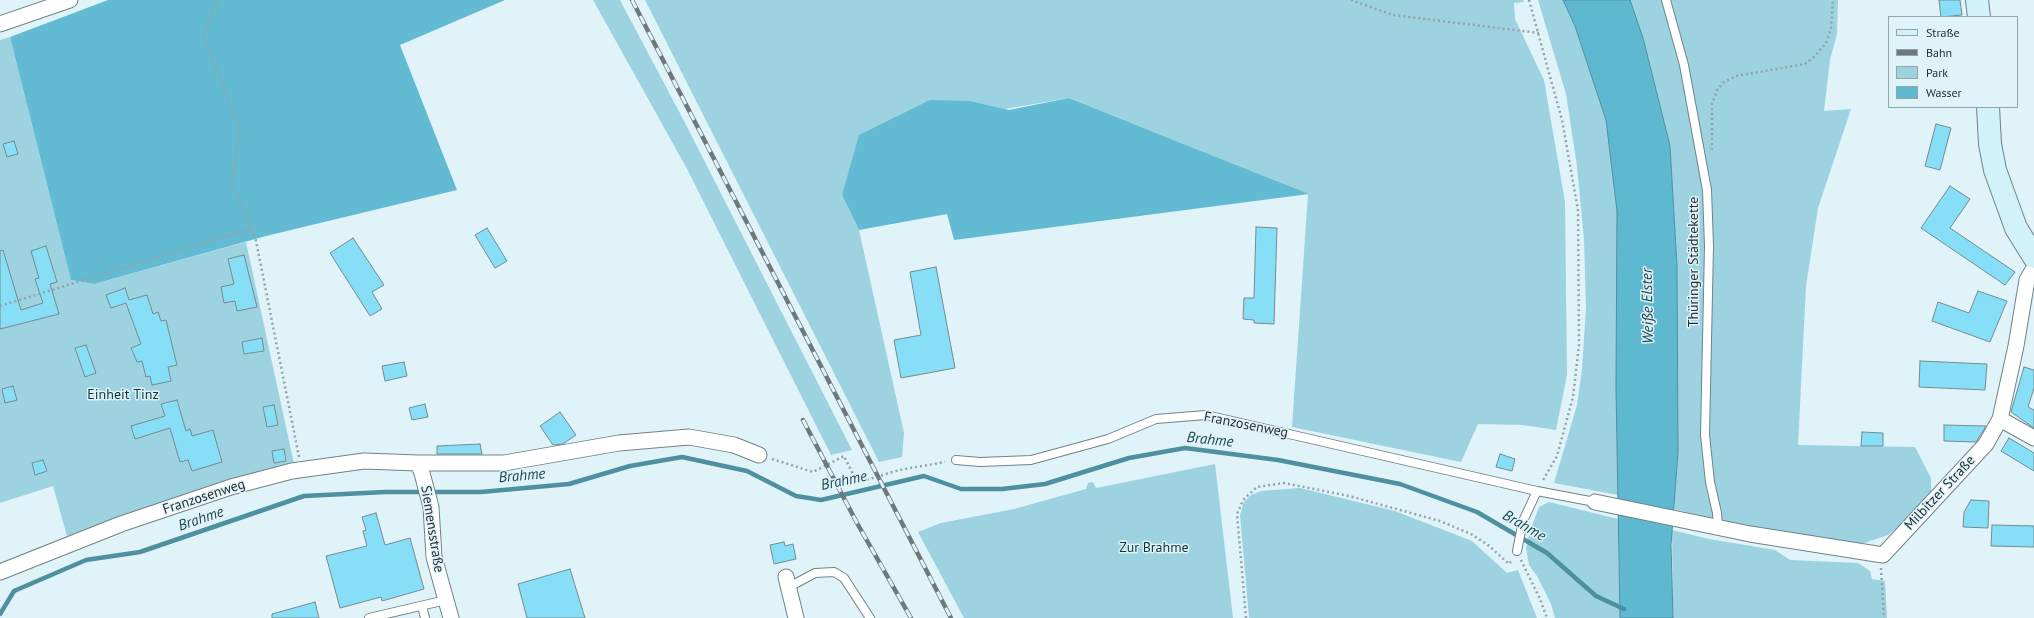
<!DOCTYPE html>
<meta charset="utf-8">
<style>
body{margin:0}
#map{position:relative;width:2034px;height:618px;overflow:hidden;background:#dff3f9;font-family:"PT Sans",sans-serif}
canvas{display:block}
.legend{position:absolute;left:1888px;top:16px;width:130px;height:92px;box-sizing:border-box;background:#dff3f9;border:1px solid #96a5a9;margin:0;padding:5px 7px;list-style:none;font-size:12px;color:#283032}
.legend li{display:flex;align-items:center;gap:8px;height:20px}
.legend b{width:20px;border:1px solid #96a5a9}
</style>
<div id="map">
<canvas width="2034" height="618"></canvas>
<ul class="legend">
<li><b style="height:5px;background:#d1f2fa"></b>Straße</li>
<li><b style="height:5px;background:#6d7a7d"></b>Bahn</li>
<li><b style="height:11px;background:#9dd2e1"></b>Park</li>
<li><b style="height:11px;background:#5eb8cf"></b>Wasser</li>
</ul>
</div>
<script>
const ctx = document.querySelector('canvas').getContext('2d');
ctx.lineJoin = 'round';
function fillPath(path, color) {
  ctx.fillStyle = color;
  ctx.fill(path, 'evenodd');
}
function toPath(rows) {
  const path = new Path2D();
  for (const r of rows) {
    path.moveTo(r[0], r[1]);
    for (let i = 2; i < r.length; i += 2) path.lineTo(r[i], r[i + 1]);
  }
  return path;
}
function trace(path, color, width, dash) {
  ctx.strokeStyle = color;
  ctx.lineWidth = width;
  ctx.lineCap = dash ? 'butt' : 'round';
  ctx.setLineDash(dash || []);
  ctx.stroke(path);
}
function label(font, color, halo, rows, align = 'center') {
  ctx.font = font + ' "PT Sans",sans-serif';
  ctx.lineWidth = 3;
  ctx.setLineDash([]);
  ctx.textBaseline = 'middle';
  ctx.strokeStyle = halo;
  ctx.fillStyle = color;
  for (const [text, x, y, turn = 0] of rows) {
    ctx.save();
    ctx.translate(x, y);
    ctx.rotate((+turn || 0) * Math.PI / 180);
    ctx.textAlign = isNaN(turn) ? turn : align;
    if (halo) ctx.strokeText(text, 0, 0);
    ctx.fillText(text, 0, 0);
    ctx.restore();
  }
}
fillPath(toPath([
 [593,0,620,0,683,119,852,450,831,455,686,167],
 [645,0,1523,0,1524,2,1514,3,1515,19,1544,80,1565,202,1567,375,1556,430,1523,425,1478,424,1461,462,1292,427,1308,194,1069,98,1005,109,971,101,842,195,859,230,904,433,902,457,879,462],
 [1538,0,1563,0,1575,26,1606,120,1617,211,1618,495,1554,483,1577,405,1582,370,1586,307,1584,240,1577,166,1566,94],
 [1630,0,1838,0,1837,34,1830,60,1824,111,1851,109,1818,208,1806,286,1798,445,1915,447,1931,478,1931,493,1910,518,1888,535,1864,543,1840,543,1724,522,1674,509,1678,452,1677,266,1670,146,1643,38],
 [10,37,71,280,94,284,246,242,294,464,233,478,67,536,53,486,0,503,0,40],
 [1215,464,1233,618,964,618,918,532,941,523,1014,509,1086,489,1088,483,1093,482,1096,488],
 [1300,488,1395,511,1472,541,1507,573,1518,570,1537,618,1249,618,1240,515,1244,502,1251,495,1261,491],
 [1549,502,1618,519,1620,618,1555,618,1551,604,1537,576,1529,565,1526,548,1530,531,1539,507],
 [1672,530,1709,539,1775,550,1790,560,1858,563,1870,571,1872,579,1885,581,1887,618,1673,618]
]), '#9dd2e1');
fillPath(toPath([
 [108,0,505,0,400,45,457,190,266,236,94,284,71,280,10,37],
 [1069,98,1181,143,1309,194,954,240,947,214,859,230,842,195,859,135,930,100,971,101,1009,110]
]), '#62bbd2');
const water = toPath([
 [1563,0,1630,0,1643,38,1670,146,1677,266,1678,452,1671,545,1673,618,1620,618,1616,388,1617,211,1606,120,1575,26,1563,0]
]);
fillPath(water, '#5eb8cf');
trace(water, '#4e8fa0', 1);
trace(toPath([
 [0,614,14,591,86,560,140,552,304,496,385,492,481,492,569,484,630,466,682,457,747,471,796,496,821,500,924,476,961,489,1002,489,1045,484,1129,458,1185,448,1278,460,1400,484,1477,512,1547,553,1596,596,1624,609]
]), '#4e8fa0', 4.5);
const building = toPath([
 [1939,0,1960,0,1962,15,1941,17,1939,0],
 [1936,124,1951,128,1940,170,1925,166,1936,124],
 [14,141,18,154,7,157,3,144,14,141],
 [1950,186,1970,199,1950,228,2015,272,2005,285,1921,228,1950,186],
 [1256,227,1277,228,1274,324,1254,323,1254,320,1243,319,1244,298,1254,298,1256,227],
 [487,228,507,261,495,268,475,235,487,228],
 [353,238,384,285,372,292,382,309,370,316,330,253,353,238],
 [46,246,57,282,50,284,59,314,0,329,0,251,3,250,21,310,43,303,35,279,39,278,31,251,46,246],
 [244,255,257,307,237,311,235,301,224,303,221,287,234,284,228,259,244,255],
 [936,267,955,368,901,378,894,340,921,335,910,272,936,267],
 [125,288,129,300,147,295,153,314,158,312,161,321,166,320,177,365,168,367,171,381,152,385,150,376,146,377,142,361,137,362,131,348,141,344,126,303,111,308,106,295,125,288],
 [1978,291,2007,301,1990,342,1932,321,1938,302,1969,313,1978,291],
 [262,338,264,351,244,354,242,342,262,338],
 [86,345,96,373,85,377,75,348,86,345],
 [1920,361,1987,364,1985,390,1919,387,1920,361],
 [404,362,407,376,385,381,382,366,404,362],
 [2024,367,2034,370,2034,388,2028,407,2034,410,2034,428,2011,412,2024,367],
 [13,386,17,400,5,403,2,389,13,386],
 [177,400,186,431,190,429,192,436,213,430,222,462,192,471,188,460,180,462,170,428,135,439,131,426,165,416,161,404,177,400],
 [425,404,428,417,412,420,409,408,425,404],
 [274,405,278,425,267,427,263,407,274,405],
 [560,412,576,435,563,444,553,445,540,426,560,412],
 [1944,425,1986,426,1976,442,1944,441,1944,425],
 [1862,432,1883,433,1883,446,1861,446,1862,432],
 [2009,438,2034,453,2034,471,2001,451,2009,438],
 [480,444,482,454,437,454,437,446,480,444],
 [284,449,286,461,274,463,272,451,284,449],
 [1500,454,1515,459,1512,471,1496,467,1500,454],
 [43,460,47,471,35,475,32,463,43,460],
 [1971,500,1989,501,1988,528,1963,527,1964,512,1971,500],
 [376,513,385,545,410,538,424,589,382,601,381,597,340,608,326,556,367,546,363,531,366,530,362,517,376,513],
 [1992,525,2034,526,2034,547,1991,546,1992,525],
 [784,542,785,546,793,544,796,559,774,564,770,545,784,542],
 [570,569,585,618,527,618,518,584,570,569],
 [315,602,319,618,272,618,272,614,315,602]
]);
fillPath(building, '#86dff7');
trace(building, '#788a8f', 1);
const service = toPath([
 [1666,0,1684,65,1707,190,1709,246,1705,435,1710,482,1717,513,1718,527],
 [956,460,980,462,1031,460,1108,439,1156,419,1206,415,1537,491,1595,502],
 [1517,551,1523,521,1537,491],
 [789,587,815,573,834,572,844,578,870,618],
 [422,606,425,618],
 [369,618,446,600]
]);
const minor = toPath([
 [0,24,70,0],
 [2000,419,2034,438],
 [418,463,422,473,431,507,434,557,451,618],
 [1595,502,1750,534,1883,555,1986,444,2000,419,2016,346,2027,280,2034,268],
 [0,572,121,524,231,487,292,471,364,461,418,463,504,463,619,443,689,437,734,445,759,455],
 [786,577,796,618]
]);
const secondary = toPath([
 [1977,0,1979,17],
 [1988,107,1990,144,1995,170,2016,228,2034,257]
]);
trace(service, '#718388', 10);
trace(minor, '#718388', 17);
trace(secondary, '#718388', 24);
trace(toPath([
 [218,0,203,35,240,129,232,185,252,228,256,241,299,457],
 [1351,0,1393,15,1539,33],
 [1529,0,1562,120,1578,210,1579,345,1573,397,1557,456,1542,482],
 [1712,150,1712,104,1717,90,1724,82,1736,76,1805,64,1814,57,1826,43,1831,29,1833,0],
 [0,306,252,228],
 [772,459,813,472,844,456,855,478,863,481,899,470,945,462],
 [1521,560,1540,599,1547,618],
 [1881,568,1884,618],
 [1246,618,1237,514,1243,500,1257,487,1284,483,1349,496,1440,521,1471,534,1488,545,1509,564,1512,560]
]), '#94a3a7', 2.5, [2, 3]);
trace(service, '#fff', 8);
trace(minor, '#fff', 15);
trace(secondary, '#d1f2fa', 22);
const rail = toPath([
 [632,0,951,618],
 [803,420,857,523,911,618]
]);
trace(rail, '#6d7a7d', 4.5);
trace(rail, '#dff3f9', 3, [9]);
label('14px', '#283032', '#dff3f9', [
 ["Thüringer Städtekette",1694,262,-90],
 ["Franzosenweg",1246,425,11],
 ["Milbitzer Straße",1940,493,-47],
 ["Franzosenweg",204,497,-18],
 ["Siemensstraße",432,529,81]
]);
label('14px', '#0a3640', '#dff3f9', [
 ["Einheit Tinz",123,395],
 ["Zur Brahme",1154,548]
]);
label('italic 15px', '#1e4651', '#dff3f9', [
 ["Weiße Elster",1648,306,-91],
 ["Brahme",1210,440,6],
 ["Brahme",522,476,-5],
 ["Brahme",844,481,-12],
 ["Brahme",201,519,-19],
 ["Brahme",1524,526,30]
]);
</script>
